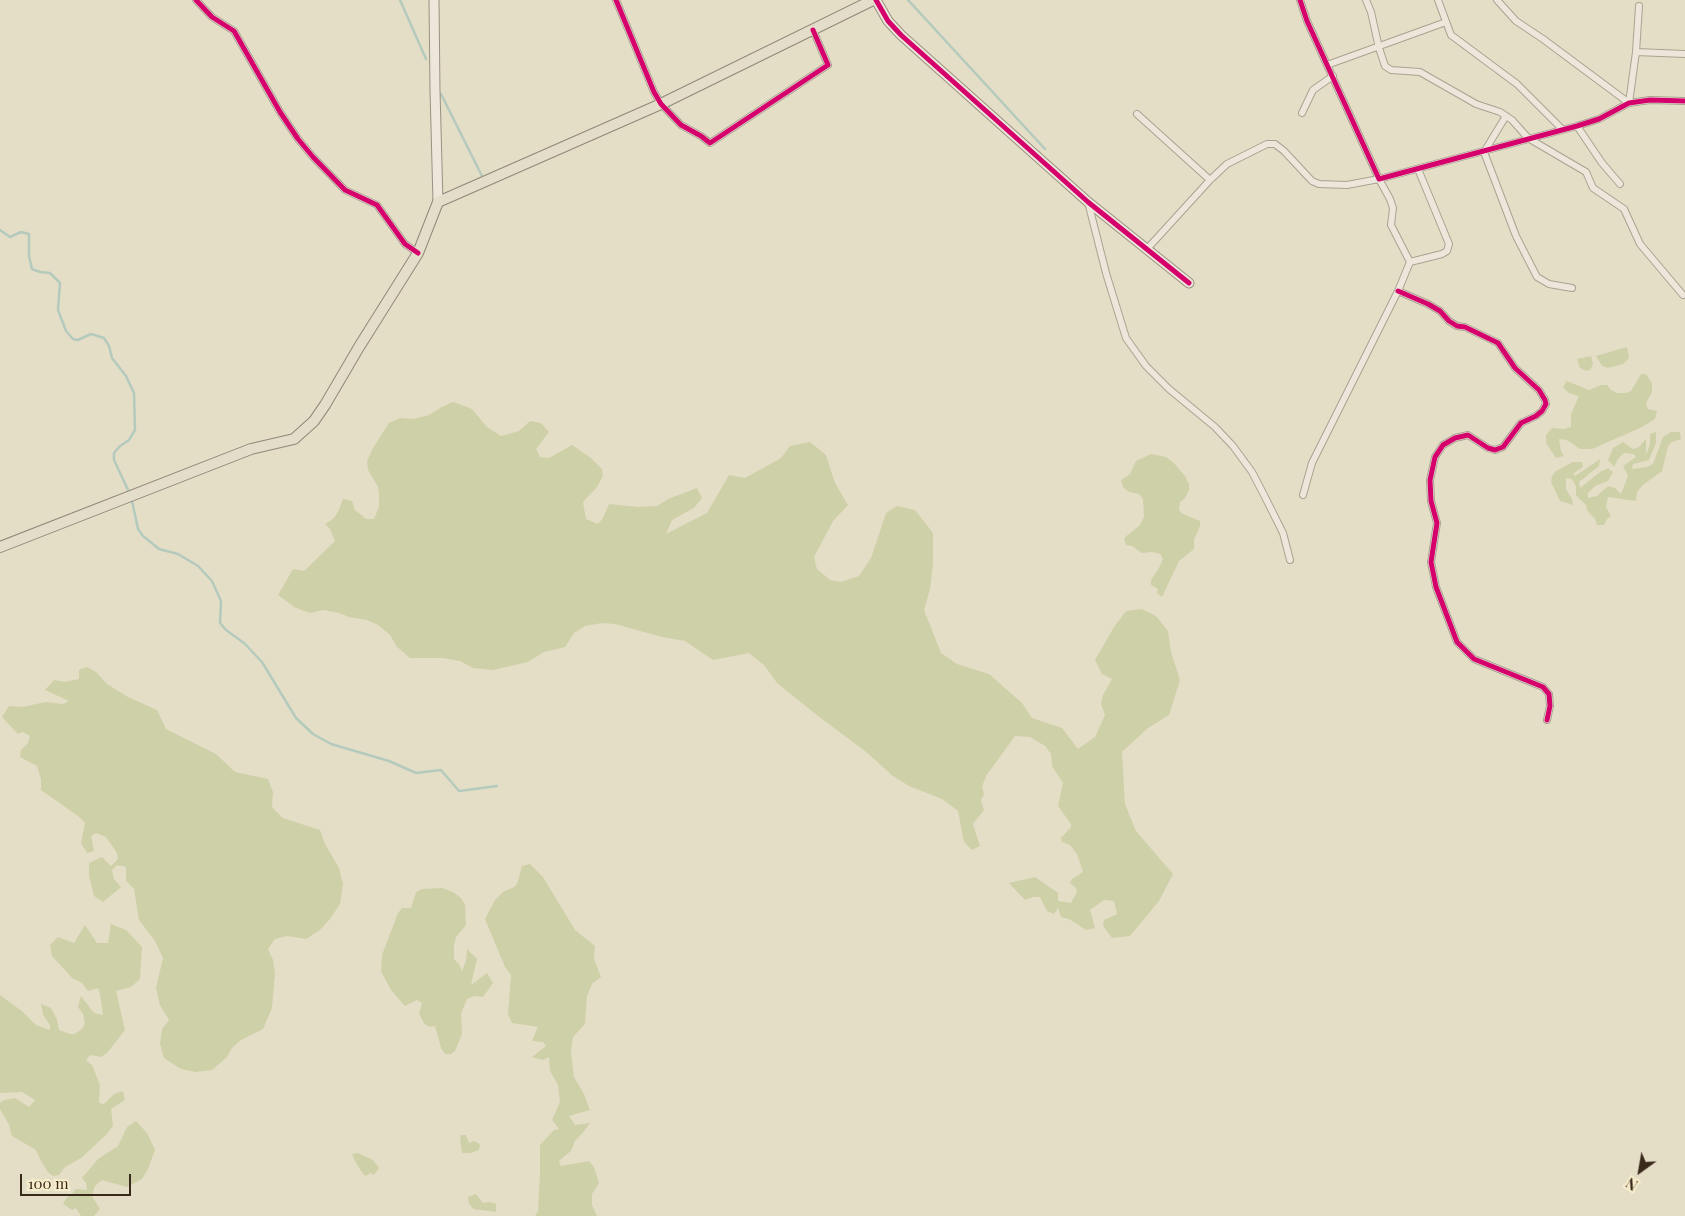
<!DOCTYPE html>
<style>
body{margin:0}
#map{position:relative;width:1685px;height:1216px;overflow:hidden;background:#e5dec7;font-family:"Playfair Display",serif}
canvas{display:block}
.north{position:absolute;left:1615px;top:1146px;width:50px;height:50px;-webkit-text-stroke:4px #f8edcb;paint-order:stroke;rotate:212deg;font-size:14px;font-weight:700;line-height:20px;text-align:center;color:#38291a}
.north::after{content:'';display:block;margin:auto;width:18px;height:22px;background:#38291a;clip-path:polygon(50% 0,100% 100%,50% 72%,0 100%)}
.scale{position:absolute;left:20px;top:1174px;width:111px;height:22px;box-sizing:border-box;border:2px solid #38291a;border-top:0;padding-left:6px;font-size:15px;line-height:18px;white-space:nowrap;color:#38291a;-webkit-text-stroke:4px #f8edcb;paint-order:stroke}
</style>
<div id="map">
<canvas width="1685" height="1216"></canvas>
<div class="north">N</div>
<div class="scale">100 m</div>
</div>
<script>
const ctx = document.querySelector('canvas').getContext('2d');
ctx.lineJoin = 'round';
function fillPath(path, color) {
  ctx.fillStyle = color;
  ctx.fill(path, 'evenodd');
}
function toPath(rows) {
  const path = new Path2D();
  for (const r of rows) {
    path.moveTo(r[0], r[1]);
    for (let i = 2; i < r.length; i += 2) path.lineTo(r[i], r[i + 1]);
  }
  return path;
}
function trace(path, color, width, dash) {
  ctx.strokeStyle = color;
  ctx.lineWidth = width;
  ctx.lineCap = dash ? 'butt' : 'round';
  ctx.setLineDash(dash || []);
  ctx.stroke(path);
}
fillPath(toPath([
 [1627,347,1629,358,1623,364,1608,368,1602,366,1596,356],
 [1591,356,1593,364,1590,370,1586,371,1580,368,1577,359],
 [1641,374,1646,374,1652,383,1652,392,1646,403,1648,409,1657,411,1655,419,1640,428,1592,449,1580,449,1567,440,1559,439,1561,451,1564,456,1556,458,1546,443,1546,435,1552,428,1564,429,1571,427,1571,414,1579,396,1569,393,1563,387,1567,381,1589,390,1601,385,1607,385,1611,390,1617,393,1626,393,1631,391],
 [453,402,472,409,487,427,501,436,519,431,530,421,541,423,549,432,536,449,540,457,549,458,572,445,591,458,602,469,603,476,597,487,583,502,586,519,598,524,603,518,609,504,638,507,657,506,668,499,697,488,702,498,694,508,672,520,666,534,707,513,729,475,745,478,781,458,790,446,810,442,826,455,835,483,848,505,833,521,814,557,817,569,830,580,841,582,859,576,871,558,886,513,897,506,915,510,933,533,933,564,930,589,924,610,941,653,957,664,989,674,1022,703,1032,718,1062,728,1078,749,1095,737,1105,715,1101,704,1103,695,1112,679,1102,674,1095,660,1114,627,1126,611,1142,609,1156,616,1168,631,1171,652,1180,680,1169,715,1148,728,1122,752,1125,804,1136,831,1173,874,1159,901,1130,936,1112,938,1103,926,1104,920,1117,914,1114,901,1104,900,1090,910,1095,928,1086,930,1069,919,1061,917,1058,908,1054,914,1047,911,1040,897,1033,897,1025,900,1009,883,1035,877,1058,893,1058,901,1071,903,1077,892,1076,888,1070,883,1072,879,1083,872,1077,854,1070,845,1062,842,1061,838,1071,827,1071,824,1058,806,1063,783,1052,766,1051,754,1045,746,1030,737,1015,736,986,776,982,787,984,794,981,800,984,810,973,824,980,846,972,850,964,842,958,811,942,799,909,786,893,776,865,751,818,716,777,683,764,665,749,653,713,660,685,641,662,637,615,624,602,623,585,626,574,633,565,647,544,652,528,662,493,670,473,668,460,661,443,658,410,658,397,647,390,635,378,625,367,620,349,617,339,613,323,610,310,613,294,607,278,595,293,569,304,571,335,541,330,529,325,524,333,519,338,512,343,499,352,501,355,510,366,519,374,519,379,507,379,495,378,487,368,470,367,461,373,448,389,423,400,418,414,419,429,415,442,407],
 [1656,432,1656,443,1649,460,1633,464,1632,469,1647,467,1653,464,1663,437,1671,432,1680,432,1681,439,1672,442,1668,446,1662,471,1643,485,1637,492,1636,501,1608,497,1606,507,1611,516,1607,519,1604,525,1597,525,1595,519,1587,510,1586,505,1576,495,1576,486,1572,479,1566,478,1566,489,1572,499,1573,505,1560,501,1551,482,1552,476,1556,471,1573,462,1582,462,1583,467,1573,474,1575,476,1600,459,1599,466,1579,482,1580,488,1600,472,1608,468,1613,472,1608,481,1595,486,1588,493,1588,498,1597,496,1608,486,1615,488,1621,494,1628,476,1623,466,1636,457,1634,454,1624,453,1618,459,1614,467,1608,460,1613,448,1623,442,1633,449,1639,447,1646,439,1646,454,1650,445,1650,434],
 [1151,454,1166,457,1173,462,1185,476,1189,484,1189,490,1185,498,1180,502,1179,509,1181,513,1200,521,1200,526,1194,540,1194,549,1179,561,1162,597,1157,593,1158,589,1151,585,1151,580,1159,568,1163,559,1160,554,1152,552,1142,553,1132,546,1126,545,1124,538,1140,525,1144,517,1143,499,1139,494,1129,492,1123,487,1121,480,1130,474,1136,461],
 [87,667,96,672,107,684,128,697,157,710,166,729,216,754,235,772,268,779,273,792,272,807,283,818,320,830,325,844,339,868,343,884,340,904,330,919,320,930,306,939,287,936,275,939,268,949,273,960,275,973,272,1008,263,1029,241,1040,232,1048,227,1057,212,1070,196,1072,181,1069,164,1058,160,1044,162,1029,169,1020,160,1005,156,988,163,958,155,941,139,920,134,889,126,881,126,867,117,865,112,870,114,879,121,887,103,902,94,896,89,876,89,863,102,857,111,866,118,859,117,853,106,837,96,833,91,836,94,851,87,853,81,843,85,823,78,816,41,790,41,779,37,766,20,757,21,750,28,743,30,736,23,732,18,734,2,717,9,706,22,707,46,702,63,704,69,701,45,690,54,680,65,682,79,679,79,670],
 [530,864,543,877,575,930,595,946,594,959,601,977,592,984,587,996,585,1024,573,1037,571,1051,574,1077,584,1094,590,1110,569,1116,575,1125,590,1123,585,1130,575,1141,571,1151,559,1161,561,1166,589,1161,594,1167,599,1183,592,1194,592,1205,597,1216,535,1216,538,1211,540,1174,540,1145,554,1130,559,1129,552,1120,560,1102,558,1085,550,1071,549,1057,543,1060,532,1057,546,1046,543,1042,532,1041,538,1027,512,1023,508,1014,511,975,505,967,485,919,495,900,503,892,514,887,517,884,522,866],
 [442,888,453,892,461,898,465,905,466,925,456,937,454,945,454,959,459,964,462,971,466,961,467,949,477,959,471,985,487,973,493,983,483,997,474,996,467,999,461,1014,462,1034,455,1051,451,1054,445,1054,441,1048,435,1026,429,1027,424,1023,419,1014,422,1003,417,1000,405,1006,391,990,381,971,382,955,398,913,402,908,411,908,416,892,422,889],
 [111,924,126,930,142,947,140,979,131,987,116,991,125,1030,107,1053,101,1057,90,1055,86,1060,92,1065,100,1085,99,1103,104,1104,114,1094,123,1091,125,1100,111,1109,113,1126,106,1135,81,1158,65,1167,59,1175,53,1176,48,1172,41,1161,36,1150,12,1136,9,1125,0,1109,0,1103,4,1100,15,1098,29,1107,35,1100,22,1092,0,1093,0,995,23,1012,36,1025,50,1030,50,1025,43,1015,41,1004,51,1008,57,1019,59,1030,70,1034,75,1034,82,1029,85,1023,83,1014,78,1007,81,996,94,1013,103,1015,100,994,98,988,88,991,82,983,72,978,63,968,52,956,50,945,58,937,74,943,85,925,97,943,108,943],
 [136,1121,147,1133,155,1150,148,1169,142,1179,127,1187,102,1180,95,1186,92,1196,100,1209,94,1216,81,1216,76,1208,72,1210,63,1204,67,1197,72,1194,76,1189,87,1190,86,1183,82,1178,98,1159,118,1146,127,1127],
 [461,1135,466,1135,469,1143,474,1141,480,1144,479,1150,470,1153,462,1153,460,1138],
 [358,1153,373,1160,379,1168,374,1175,370,1173,366,1176,363,1174,355,1161,352,1154],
 [476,1194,483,1203,489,1202,496,1204,496,1212,474,1209,469,1204,468,1197]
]), '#ced0a8');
trace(toPath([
 [400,0,426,59],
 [908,0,1045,149],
 [441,94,482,176],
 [0,230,10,237,21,232,29,234,29,256,32,269,40,272,50,273,60,283,58,310,66,331,73,339,78,340,91,334,104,338,109,346,112,358,126,376,134,393,135,430,129,440,120,446,114,453,114,460,128,490],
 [132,501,138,529,143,536,159,549,178,554,198,566,212,581,221,601,220,623,226,630,244,643,262,662,296,718,313,734,331,744,389,761,416,773,441,770,459,791,497,786]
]), '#b4cabd', 2.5);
const street = toPath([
 [196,0,212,17,234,31,280,112,298,139,313,157,345,190,377,205,405,244,418,253],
 [616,0,654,92,661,104,681,125,701,136,710,143,828,65,813,30],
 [1300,0,1307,21,1379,179,1577,126,1599,119,1629,103,1650,100,1685,101],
 [1366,0,1371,12,1379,48,1385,66,1391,70,1420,72,1476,104,1500,112,1512,120,1528,138,1586,172,1593,188,1624,209,1640,244,1683,295],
 [1438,0,1451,35,1517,84,1562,129],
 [1497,0,1516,21,1543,39,1629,103,1636,52,1639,6],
 [1636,52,1685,54],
 [1327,65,1446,22],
 [1302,113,1313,90,1333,76],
 [1137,114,1210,180],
 [1506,116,1484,152,1516,236,1537,277,1549,284,1572,288],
 [1577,126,1602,163,1620,184],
 [1088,202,1106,273,1126,338,1146,366,1169,389,1215,427,1233,446,1252,472,1264,495,1283,533,1290,560],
 [1147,249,1210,180,1227,164,1267,144,1275,144,1284,151,1312,181,1319,184,1347,185,1379,179,1390,199,1393,208,1391,225,1410,262,1398,291,1312,463,1303,495],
 [1410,262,1442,254,1447,251,1449,244,1418,169],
 [1398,291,1428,304,1440,311,1449,321,1457,326,1465,327,1498,343,1515,368,1539,390,1545,400,1546,404,1542,411,1536,416,1521,423,1503,447,1495,450,1488,448,1468,435,1455,438,1443,445,1435,457,1430,480,1431,501,1437,523,1431,562,1436,587,1457,642,1474,659,1543,687,1549,694,1550,706,1547,720]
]);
const secondary = toPath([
 [434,0,435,90,438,202],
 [876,0,888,21,901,35,1088,202,1189,283]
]);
const primary = toPath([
 [0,547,251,449,294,439,314,421,325,405,359,347,418,253,438,202,661,104,873,0]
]);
trace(street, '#a9a291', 8);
trace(secondary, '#999181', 11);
trace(primary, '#8f8778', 12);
trace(street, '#ece7da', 6);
trace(secondary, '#ece7da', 9);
trace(primary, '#e4ddca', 10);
trace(toPath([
 [196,0,212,17,234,31,280,112,298,139,313,157,345,190,377,205,405,244,418,253],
 [616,0,654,92,661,104,681,125,701,136,710,143,828,65,813,30],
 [876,0,888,21,901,35,1088,202,1189,283],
 [1300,0,1307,21,1379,179,1577,126,1599,119,1629,103,1650,100,1685,101],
 [1398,291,1428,304,1440,311,1449,321,1457,326,1465,327,1498,343,1515,368,1539,390,1545,400,1546,404,1542,411,1536,416,1521,423,1503,447,1495,450,1488,448,1468,435,1455,438,1443,445,1435,457,1430,480,1431,501,1437,523,1431,562,1436,587,1457,642,1474,659,1543,687,1549,694,1550,706,1547,720]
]), '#d6006c', 5);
</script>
